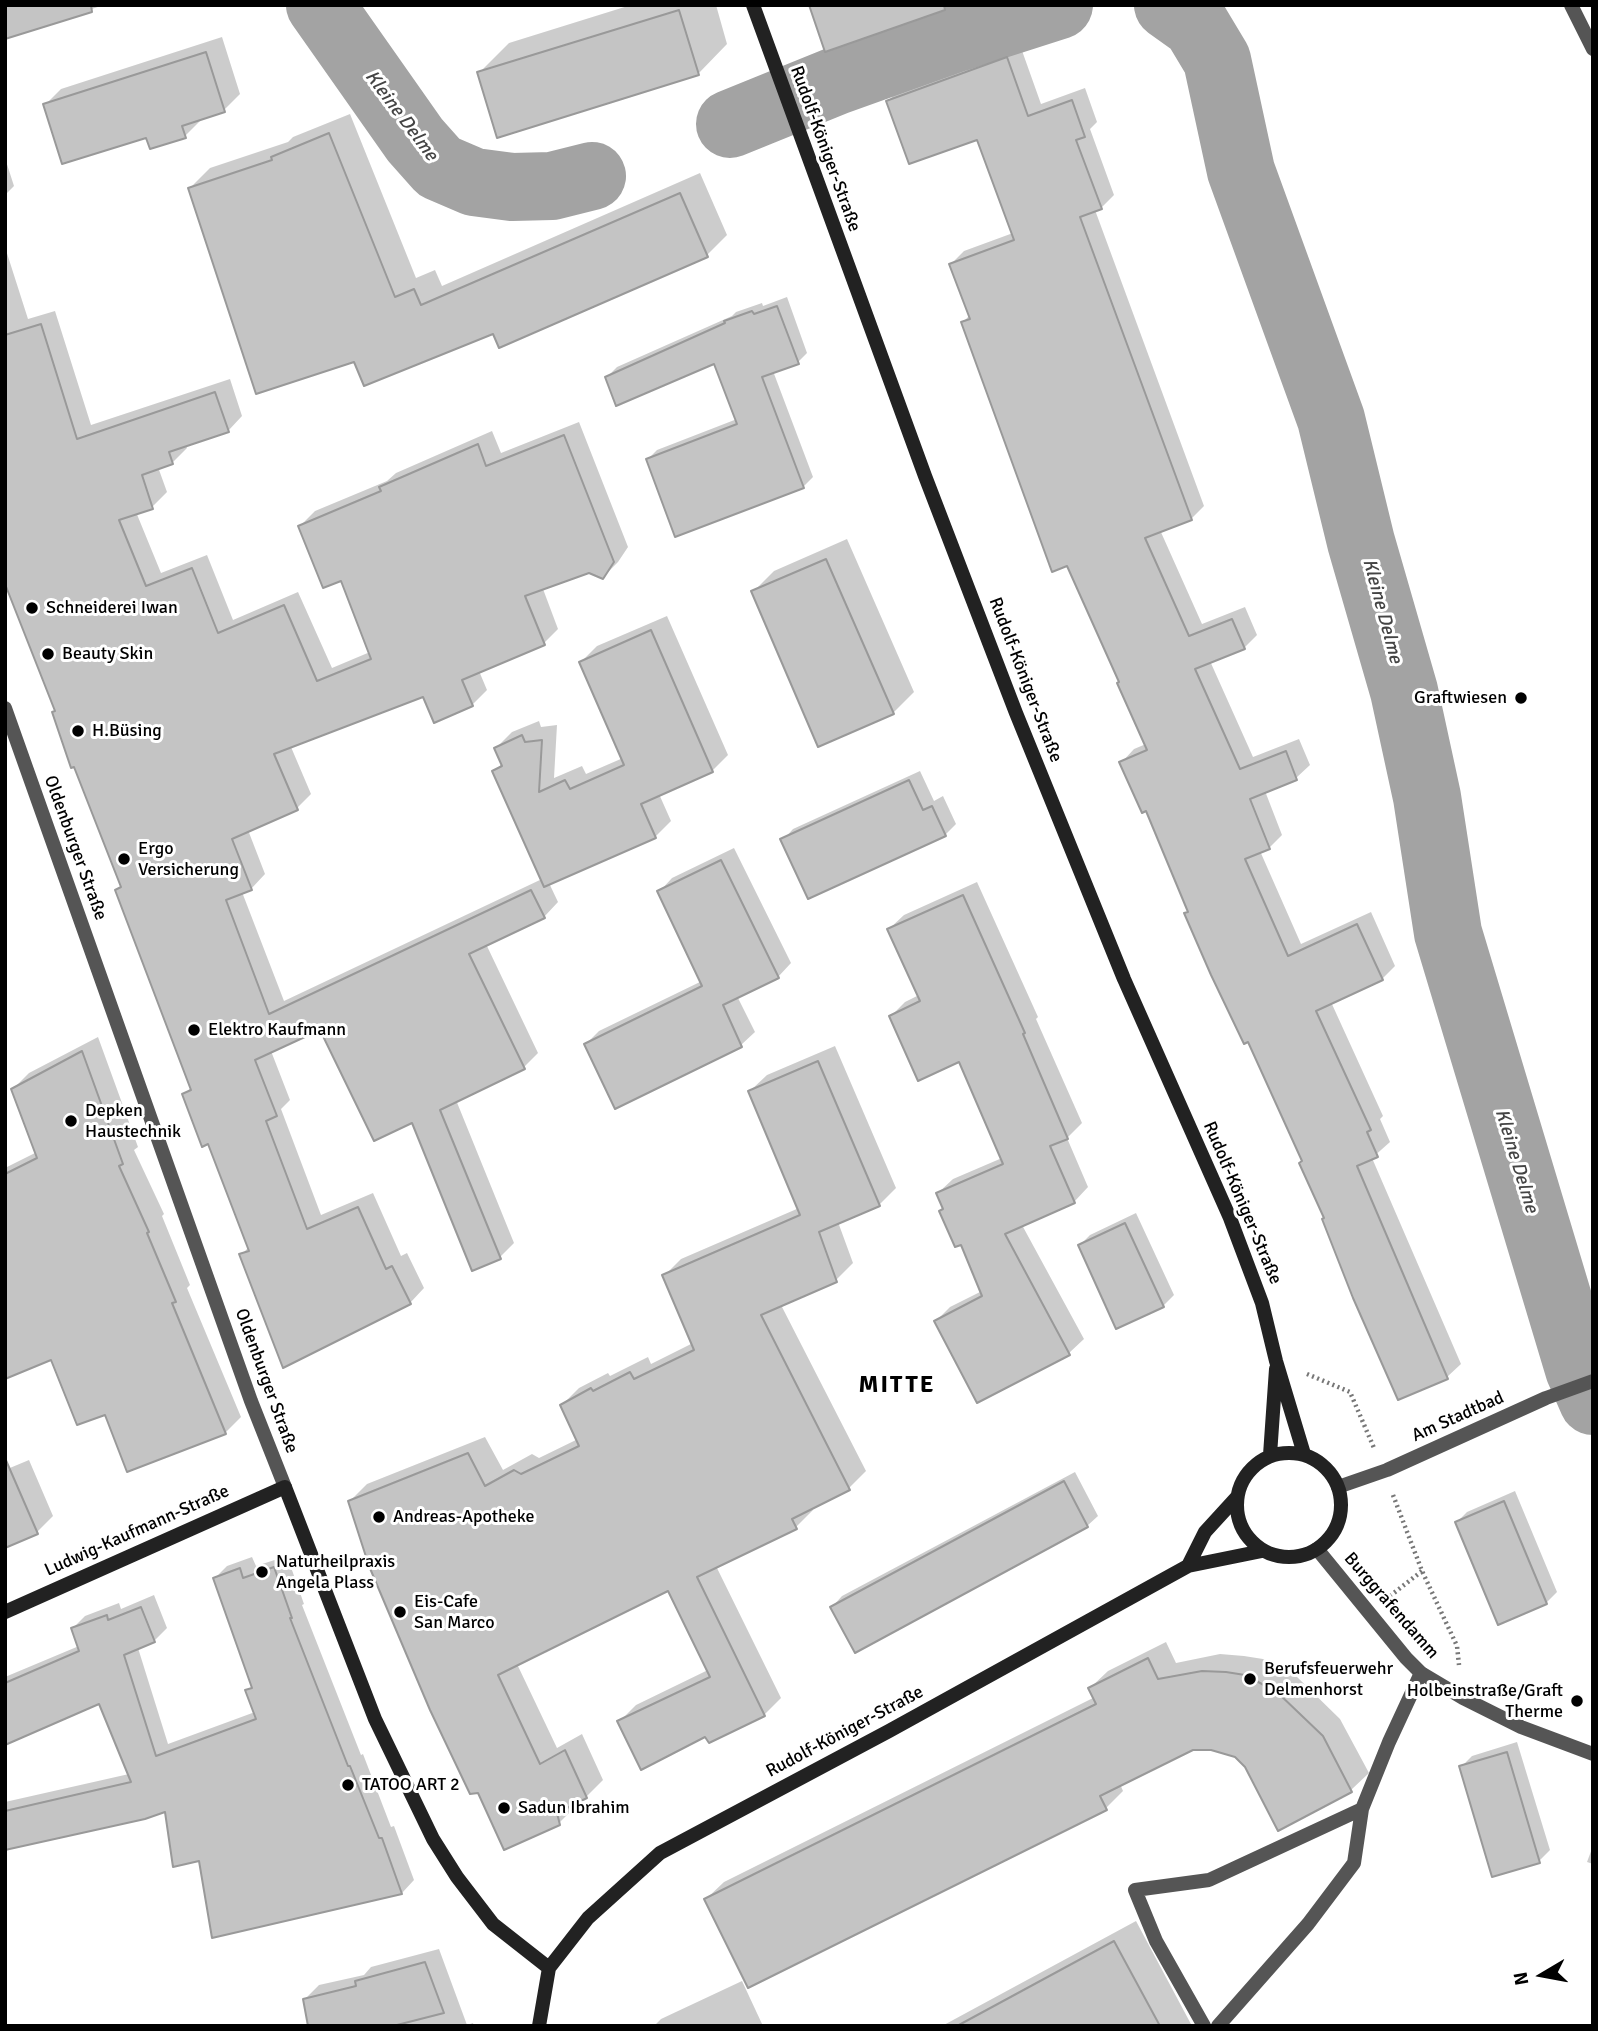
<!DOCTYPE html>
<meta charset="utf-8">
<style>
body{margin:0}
#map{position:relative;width:1598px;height:2031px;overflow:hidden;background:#fff;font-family:Signika,sans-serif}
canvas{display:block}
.frame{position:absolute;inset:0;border:7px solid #000;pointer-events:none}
.north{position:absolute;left:1507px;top:1940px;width:70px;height:70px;-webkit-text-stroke:5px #fff;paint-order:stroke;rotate:260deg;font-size:19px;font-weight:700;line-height:28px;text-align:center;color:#000}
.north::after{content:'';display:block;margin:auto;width:24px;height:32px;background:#000;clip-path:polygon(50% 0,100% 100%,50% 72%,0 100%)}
</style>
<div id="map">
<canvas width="1598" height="2031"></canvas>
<div class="frame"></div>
<div class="north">N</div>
</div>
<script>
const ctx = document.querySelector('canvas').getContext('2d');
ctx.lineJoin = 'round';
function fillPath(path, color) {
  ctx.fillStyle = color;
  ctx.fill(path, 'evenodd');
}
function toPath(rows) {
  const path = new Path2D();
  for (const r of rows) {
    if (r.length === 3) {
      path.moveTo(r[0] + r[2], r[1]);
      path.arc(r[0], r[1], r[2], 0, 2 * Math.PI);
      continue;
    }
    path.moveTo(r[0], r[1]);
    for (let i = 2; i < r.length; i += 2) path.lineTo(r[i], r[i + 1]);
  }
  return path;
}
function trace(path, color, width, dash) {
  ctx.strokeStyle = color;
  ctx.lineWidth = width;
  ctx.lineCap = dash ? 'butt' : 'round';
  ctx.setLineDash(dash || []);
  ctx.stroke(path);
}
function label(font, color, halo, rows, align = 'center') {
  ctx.font = font + ' Signika,sans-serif';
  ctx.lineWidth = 6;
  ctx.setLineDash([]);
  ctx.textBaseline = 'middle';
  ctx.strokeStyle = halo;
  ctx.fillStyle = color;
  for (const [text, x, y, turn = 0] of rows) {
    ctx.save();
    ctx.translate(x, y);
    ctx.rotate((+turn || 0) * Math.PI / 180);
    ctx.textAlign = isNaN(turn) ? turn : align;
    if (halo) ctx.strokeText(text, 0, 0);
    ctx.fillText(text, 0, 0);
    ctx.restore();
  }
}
fillPath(toPath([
 [5,5,104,5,5,37],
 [631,5,716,5,727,44,698,74,479,73,509,43],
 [222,37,240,94,224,110,200,118,201,120,185,136,147,135,45,105,61,89],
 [1020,45,1041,104,1085,88,1097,122,1090,129,1114,195,1101,208,1095,210,1204,506,1191,519,1160,530,1202,624,1245,607,1257,635,1244,648,1210,661,1253,757,1299,739,1310,765,1296,778,1265,791,1282,835,1269,848,1260,851,1301,944,1371,912,1395,966,1382,979,1331,1002,1383,1116,1380,1119,1390,1142,1372,1158,1461,1364,1447,1377,1399,1398,1304,1161,1249,1040,1186,914,1189,911,1147,809,1121,763,1134,749,1146,744,1121,682,963,322,970,315,951,264,964,251,1013,233,978,138,888,101,901,88],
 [350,114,416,278,435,270,442,286,700,173,727,235,707,255,494,332,355,359,190,188,210,168,288,142,293,137],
 [5,158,14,186,5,195],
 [5,247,28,319,55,311,91,425,230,379,242,416,228,431,186,445,187,448,172,463,158,467,167,492,152,507,136,512,161,573,207,555,233,620,298,592,332,668,370,652,342,579,300,526,315,511,387,481,396,473,492,431,501,453,579,422,628,547,618,562,603,577,589,571,543,589,558,629,544,643,479,671,487,690,472,705,424,695,291,747,311,794,297,808,248,830,265,874,251,889,242,892,284,1001,542,879,494,771,503,763,496,748,512,732,539,721,541,727,557,725,554,778,582,766,586,774,623,758,581,662,597,646,667,616,728,755,712,771,659,794,671,821,655,837,549,883,558,902,544,917,486,944,538,1053,524,1067,456,1100,514,1243,500,1257,413,1121,321,1027,271,1051,290,1100,281,1109,321,1215,373,1193,401,1256,407,1253,424,1288,410,1303,241,1255,249,1247,209,1142,184,1094,192,1087,117,890,122,885,5,576],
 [787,297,807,353,798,362,773,371,813,477,804,486,676,534,648,459,657,450,737,419,715,362,607,377,617,367,732,316,736,312,762,303,763,306],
 [847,539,914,692,893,713,753,592,774,571],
 [920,771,934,801,943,796,956,824,945,835,783,840,793,829],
 [734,848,791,963,778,977,737,996,755,1032,741,1045,616,1106,586,1044,599,1031,702,981,659,892,672,878],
 [977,882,1038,1017,1036,1019,1082,1123,1067,1138,1088,1187,1074,1202,1022,1225,1084,1339,1069,1353,978,1401,936,1321,950,1307,982,1291,962,1242,941,1211,944,1207,938,1193,953,1179,1002,1158,960,1060,891,1016,905,1002,919,995,889,929,904,915],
 [98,1037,138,1147,134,1150,164,1214,162,1216,190,1285,187,1288,241,1417,225,1433,52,1358,5,1377,5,1168,37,1152,13,1089,29,1073],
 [835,1046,896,1188,879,1205,838,1222,853,1263,836,1280,781,1305,866,1471,849,1488,811,1507,813,1510,796,1527,716,1566,781,1698,764,1715,706,1735,619,1722,636,1705,708,1670,669,1588,517,1664,557,1748,582,1734,603,1780,586,1797,575,1802,576,1806,559,1823,350,1501,367,1484,485,1437,503,1470,532,1454,539,1458,578,1439,562,1405,579,1388,608,1373,610,1376,648,1357,651,1364,693,1343,664,1276,681,1259,799,1208,750,1091,767,1075],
 [1136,1213,1174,1295,1163,1306,1080,1245,1090,1235],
 [29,1460,53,1516,37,1532,5,1470],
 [1075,1472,1098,1516,1087,1526,832,1607,842,1596],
 [1515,1491,1557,1592,1546,1603,1499,1623,1457,1522,1467,1512],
 [287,1556,304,1604,302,1605,361,1755,363,1754,391,1827,394,1826,414,1880,402,1893,213,1936,200,1859,166,1810,5,1848,5,1802,129,1774,100,1702,5,1743,5,1677,79,1646,73,1628,85,1616,119,1603,121,1609,154,1595,167,1628,154,1641,138,1648,168,1744,255,1712,247,1691,253,1685,215,1578,227,1566,252,1557,256,1566],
 [1166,1642,1176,1663,1220,1654,1244,1656,1263,1659,1295,1675,1340,1719,1369,1773,1351,1790,1279,1828,1246,1766,1236,1756,1212,1748,1192,1748,1120,1784,1123,1791,1106,1808,706,1899,724,1882,1095,1697,1090,1688,1108,1671],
 [1517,1742,1550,1850,1539,1861,1461,1767,1472,1756],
 [1593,1846,1593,1864,1587,1862],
 [1136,1921,1192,2026,942,2026],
 [439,1949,467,2025,473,2023,474,2026,402,2026,401,2022,305,1999,319,1985,364,1975,371,1967],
 [742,1981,763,2026,654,2026,661,2019]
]), '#0003');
trace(toPath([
 [320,5,415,140,439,167,474,182,512,187,552,186,592,176],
 [1168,5,1196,25,1217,60,1241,171,1331,419,1361,542,1404,691,1427,797,1448,933,1579,1369,1593,1401],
 [730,124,836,81,956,38,1059,5]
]), '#a3a3a3', 68);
const building = toPath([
 [5,5,91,5,92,12,5,39,5,5],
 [809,5,944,5,945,10,825,52,809,5],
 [679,10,699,75,497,138,477,72,679,10],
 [206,52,225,112,182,126,186,138,150,149,146,138,62,164,43,104,206,52],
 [1007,57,1028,116,1072,100,1085,137,1076,140,1102,209,1080,217,1192,520,1145,538,1189,636,1232,619,1245,649,1195,669,1240,769,1286,751,1297,780,1250,799,1270,849,1245,859,1288,956,1357,924,1383,980,1316,1011,1371,1130,1367,1132,1378,1157,1357,1166,1448,1379,1398,1400,1353,1298,1322,1219,1324,1218,1299,1163,1302,1161,1248,1042,1244,1044,1211,975,1184,913,1188,912,1146,811,1142,813,1119,762,1147,750,1117,683,1119,682,1067,566,1052,572,961,322,970,319,949,264,1014,240,977,140,909,164,886,101,1007,57],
 [329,133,395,297,414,289,421,305,680,193,708,257,499,348,493,334,364,386,354,362,256,394,188,188,272,160,271,157,329,133],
 [777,306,799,364,762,377,804,488,675,537,646,459,737,424,714,364,616,406,605,377,725,323,724,321,752,311,754,314,777,306],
 [41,324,77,439,215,392,229,432,169,452,173,464,142,475,153,509,119,520,146,586,192,568,218,633,284,605,317,681,371,659,341,581,323,588,298,526,381,491,379,487,478,444,486,466,564,435,614,562,603,579,589,573,525,596,545,645,462,680,473,706,434,723,423,697,274,754,298,810,232,839,252,890,226,900,269,1014,531,890,545,918,469,954,525,1069,440,1110,501,1259,472,1271,412,1123,374,1141,320,1030,255,1060,277,1116,266,1121,307,1229,358,1207,386,1269,392,1266,411,1304,283,1368,239,1254,249,1251,208,1144,202,1147,182,1094,191,1090,115,890,121,887,74,767,71,768,52,712,55,711,5,584,5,335,41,324],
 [826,559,894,714,818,747,751,591,826,559],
 [651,630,713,772,641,804,656,838,544,887,492,771,502,766,494,748,522,735,525,742,542,740,539,792,565,780,570,789,624,765,579,662,651,630],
 [909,780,923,810,932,806,946,836,808,899,780,839,909,780],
 [721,860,779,978,723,1005,742,1047,615,1109,584,1044,702,986,657,891,721,860],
 [963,895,1025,1033,1023,1034,1068,1139,1050,1146,1075,1203,1005,1234,1070,1355,977,1403,934,1321,982,1296,961,1245,955,1247,939,1211,943,1209,936,1193,1003,1164,959,1062,918,1081,889,1016,920,1001,887,929,963,895],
 [82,1051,123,1164,119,1166,149,1232,147,1233,176,1302,172,1303,226,1434,127,1472,105,1415,77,1425,51,1360,5,1379,5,1174,37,1158,11,1089,82,1051],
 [818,1061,880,1206,819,1232,837,1282,761,1315,850,1490,792,1519,797,1529,697,1577,765,1716,709,1743,705,1737,641,1770,617,1721,710,1677,668,1591,498,1675,540,1764,565,1750,587,1798,557,1813,560,1825,504,1850,478,1793,470,1794,430,1710,369,1566,348,1501,468,1453,485,1486,514,1470,521,1474,579,1446,560,1405,591,1388,593,1391,630,1372,634,1379,694,1350,662,1275,800,1215,748,1091,818,1061],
 [1125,1223,1164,1307,1116,1329,1078,1245,1125,1223],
 [5,1458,38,1534,5,1548,5,1458],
 [1064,1481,1088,1527,855,1653,830,1607,1064,1481],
 [1504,1501,1547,1604,1498,1625,1455,1522,1504,1501],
 [274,1567,292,1618,290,1618,348,1766,350,1766,379,1838,382,1838,402,1894,212,1938,199,1861,173,1867,165,1812,145,1819,5,1850,5,1811,131,1782,99,1704,5,1745,5,1683,79,1651,71,1628,107,1615,108,1620,141,1607,155,1642,124,1655,156,1756,256,1719,245,1690,252,1688,213,1578,240,1568,243,1578,274,1567],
 [1148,1658,1158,1679,1202,1671,1226,1672,1245,1675,1277,1692,1323,1736,1352,1792,1278,1831,1245,1767,1235,1757,1211,1750,1193,1750,1100,1796,1107,1810,748,1988,704,1899,1096,1704,1088,1688,1148,1658],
 [1507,1752,1540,1863,1492,1877,1459,1766,1507,1752],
 [1114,1941,1160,2026,957,2026,1114,1941],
 [425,1962,444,2013,393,2026,308,2026,303,1999,356,1986,355,1981,425,1962]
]);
fillPath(building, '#c4c4c4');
trace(building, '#999', 2);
trace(toPath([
 [1307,1374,1350,1392,1374,1448],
 [1393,1495,1422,1571,1457,1646,1459,1665],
 [1390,1596,1422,1571]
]), '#777', 4.5, [2, 3.5]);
trace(toPath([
 [1204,2026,1156,1941,1135,1890,1209,1880,1362,1809],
 [1218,2026,1308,1924,1354,1863,1362,1809,1389,1742,1421,1673]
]), '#555', 14);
trace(toPath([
 [1571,5,1593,49],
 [5,708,251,1401,285,1487],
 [1338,1487,1387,1470,1546,1398,1593,1381],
 [1317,1549,1406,1658,1421,1673,1463,1698,1521,1727,1593,1754]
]), '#555', 14);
trace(toPath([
 [753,5,925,476,1016,713,1124,979,1230,1218,1262,1303,1276,1361,1304,1454],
 [1289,1505,52],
 [1270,1455,1276,1369],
 [1188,1566,1205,1532,1237,1497],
 [5,1612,285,1487,375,1719,433,1839,457,1877,493,1924,549,1968],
 [539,2026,549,1968,588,1918,660,1853,889,1731,1188,1566,1262,1551]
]), '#222', 14);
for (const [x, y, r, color] of [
 [32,608,7,"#000"],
 [48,654,7,"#000"],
 [1521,698,7,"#000"],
 [78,731,7,"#000"],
 [124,859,7,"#000"],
 [194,1030,7,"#000"],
 [71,1121,7,"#000"],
 [379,1517,7,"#000"],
 [262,1572,7,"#000"],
 [400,1612,7,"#000"],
 [1250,1679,7,"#000"],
 [1577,1701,7,"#000"],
 [348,1785,7,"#000"],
 [504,1808,7,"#000"]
]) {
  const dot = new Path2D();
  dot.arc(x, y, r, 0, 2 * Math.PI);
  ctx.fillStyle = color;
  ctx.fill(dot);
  trace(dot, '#fff', 2.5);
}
label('18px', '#000', '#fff', [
 ["Rudolf-Königer-Straße",825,149,70],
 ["Rudolf-Königer-Straße",1025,680,69],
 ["Oldenburger Straße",75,848,70],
 ["Rudolf-Königer-Straße",1242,1203,67],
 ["Oldenburger Straße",266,1381,70],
 ["Am Stadtbad",1458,1417,-24],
 ["Ludwig-Kaufmann-Straße",137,1531,-24],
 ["Burggrafendamm",1391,1606,49],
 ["Rudolf-Königer-Straße",845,1732,-28]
]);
label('18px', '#000', '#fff', [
 ["Schneiderei Iwan",46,608],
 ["Beauty Skin",62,654],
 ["Graftwiesen",1507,698,"right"],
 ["H.Büsing",92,731],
 ["Ergo",138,849],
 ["Versicherung",138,870],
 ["Elektro Kaufmann",208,1030],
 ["Depken",85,1111],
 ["Haustechnik",85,1132],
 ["Andreas-Apotheke",393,1517],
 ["Naturheilpraxis",276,1562],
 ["Angela Plass",276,1583],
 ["Eis-Cafe",414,1602],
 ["San Marco",414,1623],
 ["Berufsfeuerwehr",1264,1669],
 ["Delmenhorst",1264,1690],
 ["Holbeinstraße/Graft",1563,1691,"right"],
 ["Therme",1563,1712,"right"],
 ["TATOO ART 2",362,1785],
 ["Sadun Ibrahim",518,1808]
], 'left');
label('italic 19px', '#444', '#fff', [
 ["Kleine Delme",401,116,53],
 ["Kleine Delme",1382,611,75],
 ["Kleine Delme",1516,1161,73]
]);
ctx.letterSpacing = '2px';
label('bold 24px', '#000', '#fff', [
 ["MITTE",897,1386]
]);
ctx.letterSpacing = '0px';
</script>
